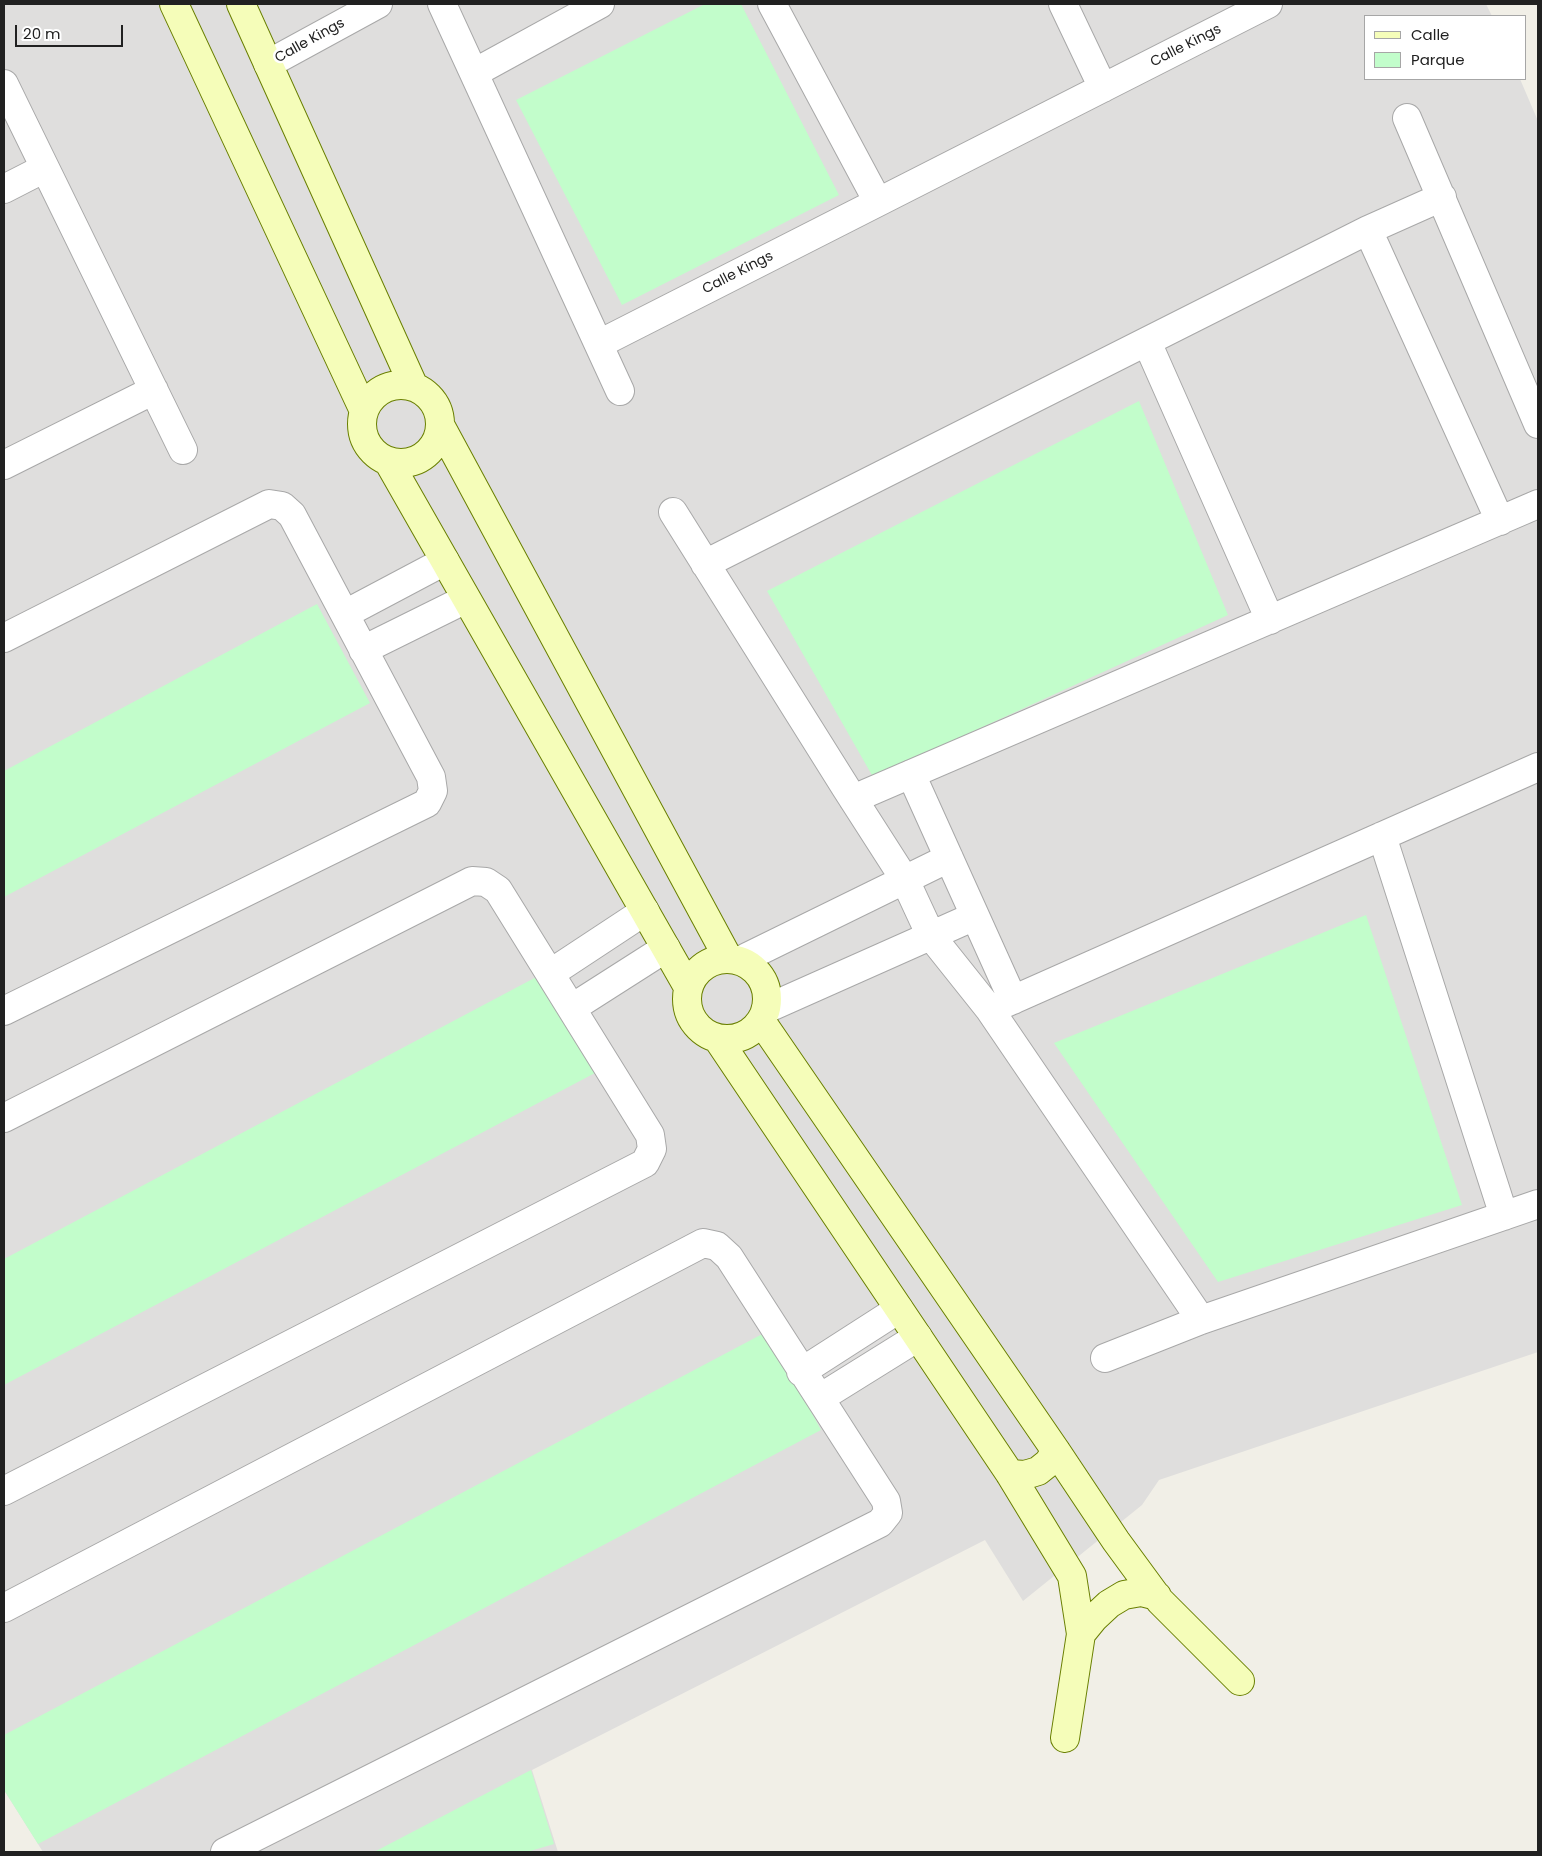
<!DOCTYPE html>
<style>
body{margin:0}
#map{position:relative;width:1542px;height:1856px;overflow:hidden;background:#f1efe7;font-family:Poppins,sans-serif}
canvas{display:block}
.frame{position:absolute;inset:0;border:5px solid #212121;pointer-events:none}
.legend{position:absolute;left:1364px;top:15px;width:162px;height:65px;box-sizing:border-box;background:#fff;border:1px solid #a6a6a6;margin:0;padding:6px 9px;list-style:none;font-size:15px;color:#212121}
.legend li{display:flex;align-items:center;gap:10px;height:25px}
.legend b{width:25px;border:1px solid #a6a6a6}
.scale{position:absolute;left:15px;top:25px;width:108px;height:22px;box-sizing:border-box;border:2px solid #212121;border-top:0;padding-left:6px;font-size:15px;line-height:18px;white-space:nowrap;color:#212121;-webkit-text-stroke:4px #fff;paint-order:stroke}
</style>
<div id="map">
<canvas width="1542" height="1856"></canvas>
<div class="frame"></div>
<ul class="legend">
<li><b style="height:6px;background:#f5fdb9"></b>Calle</li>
<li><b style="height:14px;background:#c2fdcb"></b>Parque</li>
</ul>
<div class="scale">20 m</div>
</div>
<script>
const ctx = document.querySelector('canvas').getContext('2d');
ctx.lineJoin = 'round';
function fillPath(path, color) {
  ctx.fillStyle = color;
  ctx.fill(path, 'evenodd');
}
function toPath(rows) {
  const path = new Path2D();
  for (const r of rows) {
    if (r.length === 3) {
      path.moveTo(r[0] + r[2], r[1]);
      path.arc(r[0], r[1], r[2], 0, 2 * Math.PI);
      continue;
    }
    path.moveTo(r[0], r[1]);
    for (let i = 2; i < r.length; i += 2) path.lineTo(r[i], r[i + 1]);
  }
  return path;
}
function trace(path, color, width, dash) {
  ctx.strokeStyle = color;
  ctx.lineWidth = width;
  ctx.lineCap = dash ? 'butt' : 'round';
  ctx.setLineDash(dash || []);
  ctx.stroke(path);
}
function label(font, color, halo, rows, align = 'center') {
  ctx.font = font + ' Poppins,sans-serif';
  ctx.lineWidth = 5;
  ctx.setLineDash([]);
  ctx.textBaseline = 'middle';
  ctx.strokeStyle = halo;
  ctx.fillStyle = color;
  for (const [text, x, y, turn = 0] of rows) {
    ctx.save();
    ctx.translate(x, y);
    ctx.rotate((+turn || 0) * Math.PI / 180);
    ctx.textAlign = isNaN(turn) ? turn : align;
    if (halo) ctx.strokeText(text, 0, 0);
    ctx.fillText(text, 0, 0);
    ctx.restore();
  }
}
fillPath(toPath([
 [4,4,1486,4,1492,16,1366,16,1366,79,1520,79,1538,121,1538,1352,1159,1480,1142,1505,1023,1601,985,1540,532,1770,558,1852,43,1852,4,1790]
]), '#dfdedd');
fillPath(toPath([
 [705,4,741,4,839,195,622,305,516,100],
 [1139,401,1228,615,873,777,767,591],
 [317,604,370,703,4,897,4,771],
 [1366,915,1462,1205,1218,1282,1054,1043],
 [542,974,595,1073,4,1385,4,1259],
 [768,1331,821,1430,38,1844,4,1790,4,1735],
 [531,1770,554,1844,527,1852,374,1852]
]), '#c2fdcb');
const street = toPath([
 [442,4,620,391],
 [772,4,878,202],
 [1063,4,1103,88],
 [268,64,378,4],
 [474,73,600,4],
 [4,84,183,450],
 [1407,118,1538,424],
 [4,189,45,168],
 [1368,230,1500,521],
 [1147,342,1270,620],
 [599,344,1268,4],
 [4,465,154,390],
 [673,512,846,788,905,880,931,936,990,1010,1201,1320],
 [705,564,1368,230,1442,197],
 [345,614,445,561],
 [4,638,269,504,282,506,292,515,431,777,433,791,427,803,4,1011],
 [363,650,466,599],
 [911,774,1013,1000],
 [853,799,1538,504],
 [1382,836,1504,1216],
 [741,960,949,858],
 [551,973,645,911],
 [572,1008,666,948],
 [766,1009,975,916],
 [990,1010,1538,767],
 [4,1118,472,881,486,882,498,890,650,1135,652,1149,645,1163,4,1491],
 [1105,1358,1201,1320,1538,1204],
 [801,1372,899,1309],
 [820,1398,918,1337],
 [4,1608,703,1243,717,1246,729,1257,886,1501,888,1513,880,1523,225,1852]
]);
const secondary = toPath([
 [174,4,364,411],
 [241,4,414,387],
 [401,424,39],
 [440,425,728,958],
 [388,461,688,987],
 [727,999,40],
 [761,1021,1056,1451,1116,1541,1160,1601,1240,1681],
 [717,1038,1010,1474,1072,1576,1081,1634,1065,1738],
 [1010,1474,1025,1475,1038,1471,1048,1463,1056,1451],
 [1081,1634,1094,1618,1109,1604,1124,1595,1141,1592,1157,1596]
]);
trace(street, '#a8a8a8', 30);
trace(secondary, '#697f00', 30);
trace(street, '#fff', 28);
trace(secondary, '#f5fdb9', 28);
label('14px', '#212121', '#fff', [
 ["Calle Kings",310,41,-29],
 ["Calle Kings",1186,46,-27],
 ["Calle Kings",738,273,-27]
]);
</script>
